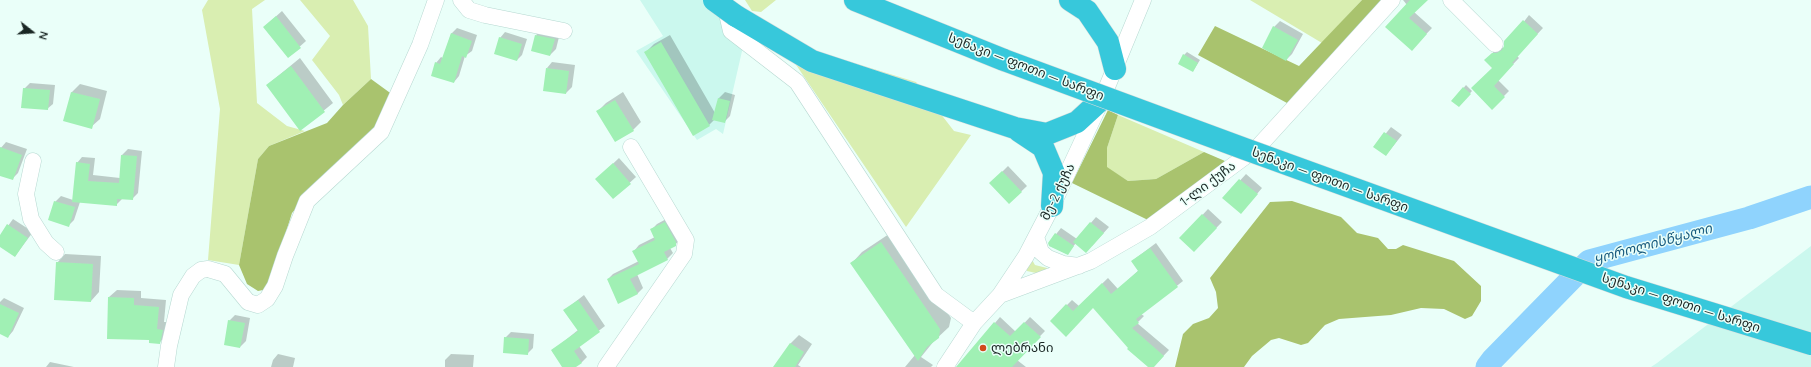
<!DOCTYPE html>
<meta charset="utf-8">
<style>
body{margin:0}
#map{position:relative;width:1811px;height:367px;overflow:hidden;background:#eafff9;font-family:Quicksand,sans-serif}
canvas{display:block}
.north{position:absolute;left:12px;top:12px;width:40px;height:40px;-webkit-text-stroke:3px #eafff9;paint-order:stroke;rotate:107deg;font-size:11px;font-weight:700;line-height:16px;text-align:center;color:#1a2724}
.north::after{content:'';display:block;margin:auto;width:14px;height:18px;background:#1a2724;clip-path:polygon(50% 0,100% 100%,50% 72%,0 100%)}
</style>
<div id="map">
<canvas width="1811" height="367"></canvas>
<div class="north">N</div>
</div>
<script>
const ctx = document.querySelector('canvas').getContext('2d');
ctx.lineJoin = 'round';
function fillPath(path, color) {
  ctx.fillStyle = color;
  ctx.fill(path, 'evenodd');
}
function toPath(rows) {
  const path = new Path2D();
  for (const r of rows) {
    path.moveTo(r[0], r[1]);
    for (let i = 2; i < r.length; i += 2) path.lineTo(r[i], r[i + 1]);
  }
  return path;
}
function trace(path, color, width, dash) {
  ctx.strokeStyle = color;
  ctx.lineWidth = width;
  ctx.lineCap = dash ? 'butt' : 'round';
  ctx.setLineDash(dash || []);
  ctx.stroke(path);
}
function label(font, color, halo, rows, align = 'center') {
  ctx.font = font + ' Quicksand,"Noto Sans Georgian",sans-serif';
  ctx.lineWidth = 3;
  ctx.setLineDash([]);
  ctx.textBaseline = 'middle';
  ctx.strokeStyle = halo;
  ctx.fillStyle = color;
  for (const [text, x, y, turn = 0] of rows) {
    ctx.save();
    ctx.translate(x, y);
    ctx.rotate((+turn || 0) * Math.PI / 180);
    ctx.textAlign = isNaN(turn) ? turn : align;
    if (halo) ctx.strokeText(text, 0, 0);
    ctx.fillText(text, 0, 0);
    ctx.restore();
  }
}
fillPath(toPath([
 [640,0,731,0,748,25,723,134,716,129,697,140,636,51,663,36],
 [1811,246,1811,367,1651,367,1657,363]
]), '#cbf8ee');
fillPath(toPath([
 [208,0,265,0,252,9,257,103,287,126,305,131,269,146,258,159,239,265,208,260,220,109,202,10],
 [300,0,353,0,368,26,371,79,343,105,339,95,312,60,330,36],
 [745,0,776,0,761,12,752,11],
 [1250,0,1362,0,1322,43],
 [786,50,818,52,916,82,954,131,971,135,906,227],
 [1118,115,1204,152,1156,179,1128,181,1107,168,1107,148],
 [1031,258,1035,265,1047,268,1046,271,1036,273,1027,271,1025,265]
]), '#d9eeb1');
fillPath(toPath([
 [1362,0,1383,0,1287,103,1198,55,1215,26,1299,66],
 [371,79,393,95,377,129,324,176,292,213,268,289,258,291,247,284,239,265,258,159,269,146,327,123,343,105],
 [1108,110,1118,115,1107,148,1107,167,1128,181,1156,179,1204,152,1225,161,1201,181,1148,220,1072,183],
 [1292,201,1341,217,1357,233,1378,238,1388,249,1396,249,1403,245,1454,261,1481,286,1481,301,1472,316,1465,319,1444,309,1421,308,1391,315,1339,319,1325,325,1308,343,1301,345,1279,338,1271,340,1252,356,1244,367,1175,367,1183,334,1193,324,1209,318,1218,308,1216,292,1210,278,1270,202]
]), '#a9c36e');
fillPath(toPath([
 [1403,0,1426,0,1414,12,1432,28,1412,49,1407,5],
 [282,11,306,41,288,57,264,27],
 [1529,15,1543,28,1517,56,1519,58,1498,80,1509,91,1492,108,1493,68,1486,60,1498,47,1504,48],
 [1280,21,1303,34,1292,54,1286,60,1274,27],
 [457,28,477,35,472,51,465,56,459,76,454,82,436,63,441,57,443,58,451,34],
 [541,30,560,33,556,49,550,55,536,35],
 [505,32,527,39,522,55,517,60,500,38],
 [670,35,715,113,719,98,725,92,735,95,730,116,724,122,715,119,709,125,646,52,654,44],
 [1187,52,1200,60,1193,71,1184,55],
 [300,58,333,103,300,130,267,85],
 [552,62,575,65,572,87,566,93,547,68],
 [30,83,55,85,53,104,47,109,24,89],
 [80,84,107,91,100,119,91,127,64,120,72,92],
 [1466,85,1472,91,1459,106,1453,101],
 [623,92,641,122,633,130,598,111,606,103],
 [1391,127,1402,135,1386,155,1375,147],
 [6,142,27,149,18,173,12,179,0,175,0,149],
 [128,149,142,151,138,193,132,199,122,199,116,205,80,202,74,220,68,226,55,202,61,196,73,200,77,163,82,157,95,158,93,175,120,178,122,155],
 [619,158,636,177,613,198,602,174],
 [1008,166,1027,186,1009,203,991,183],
 [1246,174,1262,188,1246,207,1224,198],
 [1208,209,1222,222,1194,251,1181,238],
 [670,217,681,240,670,248,673,253,667,259,637,274,643,288,637,294,608,279,613,274,639,261,634,251,639,245,655,237,652,229,657,224],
 [1096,217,1109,227,1092,246,1076,243,1067,254,1050,246,1049,243,1061,228,1077,239],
 [13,219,33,232,15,256,0,246,0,237],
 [892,232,951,318,949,327,934,341,921,357,933,365,931,367,905,367,915,355,852,263,862,252],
 [1156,243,1183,281,1141,314,1144,316,1137,323,1169,350,1153,367,1149,367,1130,348,1093,307,1051,321,1072,300,1079,306,1108,278,1118,289,1139,270,1132,261],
 [65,254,101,256,99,292,91,301,57,263],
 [117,290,141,291,141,298,166,300,164,322,170,322,167,335,159,343,150,339,109,297],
 [584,295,605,326,579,346,587,357,582,362,575,367,564,367,552,351,578,330,565,310],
 [4,298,24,308,13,331,8,337,0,333,0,302],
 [235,315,250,318,246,341,240,347,229,321],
 [1000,317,1016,332,1030,317,1045,331,1017,360,1026,367,958,367],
 [511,332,534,334,533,348,527,354,505,338],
 [799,335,812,344,798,365,801,367,775,367,791,343],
 [278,354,295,358,293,367,271,367,273,360],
 [451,354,474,355,473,367,445,367,445,360],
 [50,362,74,367,46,367]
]), '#0003');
trace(toPath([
 [1487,367,1493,359,1589,261,1749,218,1811,197]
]), '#8fd3fd', 23);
fillPath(toPath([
 [1410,0,1428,0,1409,18,1427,34,1412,51,1385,27],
 [276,16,301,48,288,58,263,27],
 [1523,20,1538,34,1512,63,1514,64,1494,86,1505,97,1492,110,1471,88,1492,68,1484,60,1492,53,1497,53,1502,50,1504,46,1504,41],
 [1273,26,1298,40,1286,61,1262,48],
 [451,33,472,41,466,58,462,56,454,83,431,76,435,62,440,64],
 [535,35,555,39,550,56,531,51],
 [499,37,522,44,517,61,494,54],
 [661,42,710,126,693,136,644,52],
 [1183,54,1198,63,1193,72,1178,64],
 [291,66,325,112,300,131,266,85],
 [546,68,569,71,566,94,543,91],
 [1463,87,1471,94,1459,107,1451,101],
 [23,88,50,90,48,110,21,108],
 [71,92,100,99,92,129,63,121],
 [718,98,730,101,725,123,712,120],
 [615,100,634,131,615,142,596,111],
 [1384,132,1397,141,1386,156,1373,147],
 [0,147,22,155,13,180,0,176],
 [121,155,137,156,133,200,117,199,117,206,72,202,76,162,90,164,88,181,119,183],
 [613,163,631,184,613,199,595,179],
 [1002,171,1022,192,1009,204,989,183],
 [1239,179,1258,194,1241,214,1222,198],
 [54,201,75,207,69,227,48,220],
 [1202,214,1217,228,1194,252,1179,238],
 [665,222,676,242,676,246,664,252,668,260,630,279,638,294,618,304,607,279,639,264,632,251,655,240,650,229],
 [1090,222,1104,233,1086,253,1073,242],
 [7,224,28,238,15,257,0,247,0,235],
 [1055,233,1074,246,1068,255,1049,246,1048,243],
 [881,242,940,329,939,338,927,347,918,361,850,263],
 [1150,248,1178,287,1136,319,1139,323,1132,328,1164,356,1154,367,1148,367,1127,349,1128,348,1093,308,1066,337,1050,321,1066,304,1073,311,1102,283,1111,294,1138,271,1131,261],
 [56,262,93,264,91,302,54,300],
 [108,297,134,298,134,305,159,307,157,329,163,330,160,344,149,343,149,340,107,339],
 [578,300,600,332,574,351,582,363,576,367,562,367,551,350,578,331,563,310],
 [0,304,19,313,8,338,0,334],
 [228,320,245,323,240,348,224,345],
 [994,322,1010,336,1024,322,1041,337,1012,367,956,367],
 [504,337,529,339,528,355,503,353],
 [790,343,804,352,795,367,773,367]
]), '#a0f0b4');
const minor = toPath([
 [461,0,469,10,485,15,564,31],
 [1451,0,1495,44],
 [725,5,731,31,797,82,936,295,974,323],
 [33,161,26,194,31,219,46,243,56,252],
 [1036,237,1041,252,1048,258,1063,264,1079,266],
 [1000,295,1091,261,1150,227,1258,147,1392,0],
 [166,367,169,346,181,295,193,276,201,270,208,269,225,274,248,302,258,305,267,299,275,286,285,256,307,201,381,132,420,45,436,0],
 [606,367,684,254,686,240,631,147],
 [945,367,974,323,1000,295,1026,256,1052,206,1102,99,1143,0]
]);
const highway = toPath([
 [855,0,1004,60],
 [1070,0,1087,11,1108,42,1115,69],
 [736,16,812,61,1015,128,1047,134,1077,122,1102,99],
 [1019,131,1043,147,1054,173,1052,206]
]);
trace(minor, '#b6d8d1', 17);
trace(highway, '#dadcdc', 23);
trace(minor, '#fff', 16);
trace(highway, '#37c8db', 22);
const highwayBridge = toPath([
 [714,0,736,16],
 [1004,60,1245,149,1626,287,1811,344]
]);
trace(highwayBridge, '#dadcdc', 23, []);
trace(highwayBridge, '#37c8db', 22);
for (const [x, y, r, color] of [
 [983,348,4,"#d14a1b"]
]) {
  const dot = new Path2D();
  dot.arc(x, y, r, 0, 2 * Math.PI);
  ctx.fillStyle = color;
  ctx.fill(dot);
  trace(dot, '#eafff9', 1.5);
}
label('13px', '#1a2724', '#eafff9', [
 ["სენაკი — ფოთი — სარფი",1026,67,21],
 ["სენაკი — ფოთი — სარფი",1330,180,20],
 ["1-ლი ქუჩა",1208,184,-37],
 ["მე-2 ქუჩა",1058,192,-64],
 ["სენაკი — ფოთი — სარფი",1681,303,18]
]);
label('13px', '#1a2724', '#eafff9', [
 ["ლებრანი",991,348]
], 'left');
label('italic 14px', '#1b5d80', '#eafff9', [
 ["ყოროლისწყალი",1653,244,-15]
]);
</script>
